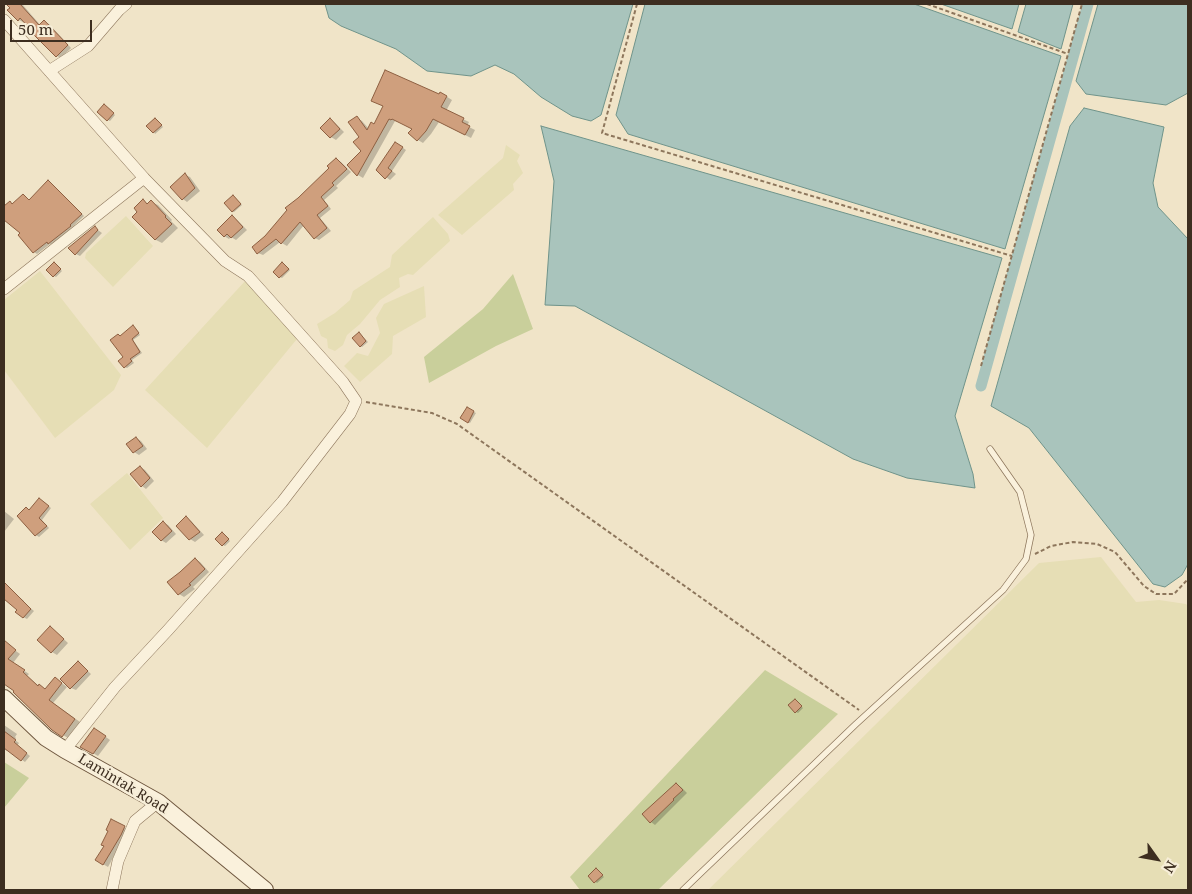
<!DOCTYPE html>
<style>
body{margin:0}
#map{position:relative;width:1192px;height:894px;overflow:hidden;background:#f0e4c8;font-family:"Noto Serif",serif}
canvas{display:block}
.frame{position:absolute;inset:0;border:5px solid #3d2e20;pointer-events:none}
.north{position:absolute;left:1132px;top:834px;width:50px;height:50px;-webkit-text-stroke:4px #f7eed8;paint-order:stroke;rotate:122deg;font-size:14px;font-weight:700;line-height:20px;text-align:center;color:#3d2e20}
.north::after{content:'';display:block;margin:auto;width:18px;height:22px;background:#3d2e20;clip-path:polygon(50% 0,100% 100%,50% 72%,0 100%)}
.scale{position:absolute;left:10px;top:20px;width:82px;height:22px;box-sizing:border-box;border:2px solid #3d2e20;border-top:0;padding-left:6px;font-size:15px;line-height:18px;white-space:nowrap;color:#3d2e20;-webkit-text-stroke:4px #f7eed8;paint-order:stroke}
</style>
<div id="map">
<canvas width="1192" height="894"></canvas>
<div class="frame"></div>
<div class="north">N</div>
<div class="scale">50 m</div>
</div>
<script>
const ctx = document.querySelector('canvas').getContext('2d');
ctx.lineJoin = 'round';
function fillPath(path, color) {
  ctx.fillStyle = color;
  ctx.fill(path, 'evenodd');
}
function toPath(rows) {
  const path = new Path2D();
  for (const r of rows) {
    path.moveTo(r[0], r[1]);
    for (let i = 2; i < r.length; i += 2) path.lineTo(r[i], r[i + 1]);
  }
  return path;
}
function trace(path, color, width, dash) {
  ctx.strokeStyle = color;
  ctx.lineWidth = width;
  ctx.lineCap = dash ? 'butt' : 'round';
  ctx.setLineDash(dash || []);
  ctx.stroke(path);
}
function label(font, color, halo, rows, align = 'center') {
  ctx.font = font + ' "Noto Serif",serif';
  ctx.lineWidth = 5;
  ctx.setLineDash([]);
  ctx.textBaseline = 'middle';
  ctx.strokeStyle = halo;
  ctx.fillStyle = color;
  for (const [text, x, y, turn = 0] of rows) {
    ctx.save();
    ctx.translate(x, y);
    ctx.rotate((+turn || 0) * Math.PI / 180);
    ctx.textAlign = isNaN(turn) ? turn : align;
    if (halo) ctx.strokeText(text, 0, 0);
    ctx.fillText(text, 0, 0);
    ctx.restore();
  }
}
fillPath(toPath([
 [506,145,520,155,517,161,523,173,513,184,514,190,462,235,438,215,503,158],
 [126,216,153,246,113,287,85,258,86,253],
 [433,217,448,234,450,241,413,275,408,274,399,278,400,287,380,300,360,324,347,335,343,345,335,351,328,348,327,339,321,336,317,324,335,313,350,300,353,291,390,267,392,255],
 [40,271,121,375,114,390,55,438,4,370,4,300],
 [246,280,297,339,207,448,145,390],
 [424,286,426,317,393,336,392,354,360,382,344,366,357,353,368,356,380,333,376,318,384,304],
 [127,473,163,518,130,550,90,504],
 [1101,557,1136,602,1159,600,1186,604,1188,606,1188,890,708,890,1039,563]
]), '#e6deb5');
fillPath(toPath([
 [513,274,533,329,496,346,429,383,424,357,483,309],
 [765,670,838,714,658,890,580,890,570,877],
 [4,762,29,778,4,808]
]), '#c9cf9b');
const water = toPath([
 [325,4,633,4,601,115,591,121,572,116,541,97,514,74,495,65,471,76,427,71,396,49,341,26,329,18,325,4],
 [645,4,914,4,1061,56,1005,249,628,134,616,115,645,4],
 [941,4,1019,4,1012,29,941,4],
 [1026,4,1073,4,1061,49,1018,32,1026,4],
 [1098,4,1188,4,1188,93,1166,105,1086,94,1076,81,1098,4],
 [1084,108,1164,127,1153,183,1158,207,1188,239,1188,564,1182,575,1165,587,1153,584,1029,428,991,406,1070,126,1084,108],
 [541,126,1002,258,955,416,973,474,975,488,907,478,853,459,575,306,545,305,554,181,541,126]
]);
fillPath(water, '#a9c4bc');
trace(water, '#6f938a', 1);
fillPath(toPath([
 [8,4,22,4,41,26,44,22,49,24,71,48,61,58,57,56,25,21,23,22,19,20,12,8],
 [441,93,452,100,446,111,469,122,467,126,475,130,471,138,439,122,431,134,423,143,418,140,414,129,398,121,397,122,395,121,363,178,358,175,348,165,363,151,357,118,362,121,369,129,374,125,439,96],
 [106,107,115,115,110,121,108,120],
 [157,120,163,127,155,134,154,132],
 [330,120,335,123,344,132,336,140,331,137,322,128],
 [396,143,406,150,392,171,396,174,390,180,377,170],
 [336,159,341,162,351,172,336,186,338,188,324,200,331,209,320,218,331,231,319,240,315,238,304,225,287,246,280,242,263,255,258,253,266,237,331,169],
 [185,175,190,177,200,191,187,202,183,199],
 [49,182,52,184,84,216,53,245,50,244,37,254,34,252,22,233,4,218,4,208,10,203,13,205,23,195,30,201],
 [235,198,242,205,234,212,232,211],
 [143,201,148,204,151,202,158,205,172,220,171,221,178,228,162,243,156,240,139,212],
 [232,217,237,220,247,230,236,240,231,237,229,239,224,236],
 [95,228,102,233,80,256,76,254],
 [284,264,290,270,282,278,280,277],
 [56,265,62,271,56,277,54,276],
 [135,328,140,335,133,340,142,353,132,360,134,363,127,368,125,367,125,357,121,337],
 [361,335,368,342,362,347,360,346],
 [467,408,476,413,470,423,462,418],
 [136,438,141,441,147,449,139,455,134,452,128,445],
 [140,467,145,470,154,481,146,489,142,486],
 [42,501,51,508,42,520,49,528,39,537,36,535,30,511],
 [4,511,14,519,4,532],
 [186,518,191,521,204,535,195,542,190,539,178,526],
 [163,523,168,525,176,534,166,543,161,540],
 [224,535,230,541,225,546,223,545],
 [195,559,200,562,209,572,193,587,195,589,184,597,179,594,169,582],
 [12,591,24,601,23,602,34,611,27,619,23,617,18,610],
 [55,631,68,643,57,655,52,652],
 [4,642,20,654,13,663,29,674,27,676,39,686,46,690,55,678,67,687,53,703,80,722,68,738,53,729,16,691,4,683],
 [78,662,91,674,76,690,71,688],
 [797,702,803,708,798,713,796,712],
 [4,725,17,734,15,737,16,738,15,740,19,743,17,746,30,756,25,762,8,750,7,751,4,749],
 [99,732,110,740,98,756,82,747],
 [676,784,681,787,687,793,655,825,651,822],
 [112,821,128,830,108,867,96,860,105,846],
 [598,871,604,877,597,883,590,876]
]), '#0003');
trace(toPath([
 [981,386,1088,4]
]), '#a9c4bc', 11);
const building = toPath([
 [6,4,20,4,39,25,44,20,68,45,56,57,32,33,33,32,20,18,18,21,7,10,10,8,6,4],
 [385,70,439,94,440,92,447,96,441,107,464,118,462,122,470,126,465,135,433,119,426,131,417,141,408,133,412,129,392,119,391,120,389,119,357,176,347,165,361,151,353,142,359,137,348,122,357,116,367,130,371,122,374,124,383,106,371,101,385,70],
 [104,104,114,113,107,121,97,112,104,104],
 [155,118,162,125,153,133,146,126,155,118],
 [330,118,340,129,330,138,320,128,330,118],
 [395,142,403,147,388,168,392,171,385,179,376,170,395,142],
 [336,158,347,169,332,183,334,185,321,197,328,206,317,215,327,228,314,239,300,222,281,244,276,239,257,254,252,247,265,236,287,210,285,208,298,198,329,168,327,166,336,158],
 [185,173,195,188,182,200,170,187,185,173],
 [48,180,82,214,70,225,71,226,48,244,47,242,33,253,18,235,20,233,4,220,4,206,10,201,12,204,23,194,29,200,48,180],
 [233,195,241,204,232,212,224,203,233,195],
 [143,199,147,204,151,200,166,216,165,217,172,224,155,240,132,217,137,212,134,208,143,199],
 [232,215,243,227,231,238,227,234,224,237,217,230,232,215],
 [95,226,98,230,75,255,68,248,95,226],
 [54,262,61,269,53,277,46,270,54,262],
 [282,262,289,269,279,278,273,272,282,262],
 [133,325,139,333,132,339,140,352,130,359,132,361,124,368,118,361,123,357,110,340,118,334,120,336,133,325],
 [359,332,366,341,360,347,352,338,359,332],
 [467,407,474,411,468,423,460,418,467,407],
 [136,437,143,446,133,453,126,444,136,437],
 [140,466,150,478,141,487,130,474,140,466],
 [39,498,49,506,39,518,47,526,35,536,17,516,26,507,29,510,39,498],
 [186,516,200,532,189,540,176,526,186,516],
 [163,521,172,531,161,541,152,532,163,521],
 [222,532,229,539,222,546,215,539,222,532],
 [195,558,205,569,189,584,191,585,178,595,167,582,180,572,195,558],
 [4,582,31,609,23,618,15,612,17,610,4,599,4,582],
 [50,626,64,639,51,653,37,640,50,626],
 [4,640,16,650,8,659,25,670,23,672,38,686,39,684,45,689,55,677,62,683,49,700,75,719,62,737,52,730,13,692,14,691,4,684,4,640],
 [78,661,88,671,70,689,60,679,78,661],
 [795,699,802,706,795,713,788,705,795,699],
 [94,728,106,736,93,754,80,747,94,728],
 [4,731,16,740,14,742,27,753,21,761,4,748,4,731],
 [676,783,683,790,673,799,674,800,650,823,642,814,676,783],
 [111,819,125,826,121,835,103,865,95,860,104,846,101,845,108,831,106,830,111,819],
 [596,868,603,875,594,883,588,876,596,868]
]);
fillPath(building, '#cf9f7d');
trace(building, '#8d5f41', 1);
const lane = toPath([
 [683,890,856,724,1003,590,1026,559,1031,535,1020,492,990,449]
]);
const street = toPath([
 [4,20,144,178,225,261,248,276,343,382,356,401,350,414,282,502,168,630,115,687,65,750],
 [49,71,88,46,119,10,126,4],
 [4,289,144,178],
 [112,890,118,861,135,821,158,802]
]);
const secondary = toPath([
 [4,698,46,738,65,750,158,802,265,890]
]);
trace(lane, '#8d765c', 7);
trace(street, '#8d765c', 12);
trace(secondary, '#6f573f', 18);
trace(toPath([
 [637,4,602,133,1012,256],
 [927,4,1068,54],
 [981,366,1082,4],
 [366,402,432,413,457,424,859,710],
 [1035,554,1051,546,1073,542,1097,544,1115,552,1144,586,1156,594,1174,594,1188,579]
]), '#8d765c', 2, [4, 2.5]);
trace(lane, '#faf1dc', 5.5);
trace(street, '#faf1dc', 11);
trace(secondary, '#faf1dc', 16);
label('14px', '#3d2e20', '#f7eed8', [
 ["Lamintak Road",123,784,31]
]);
</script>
